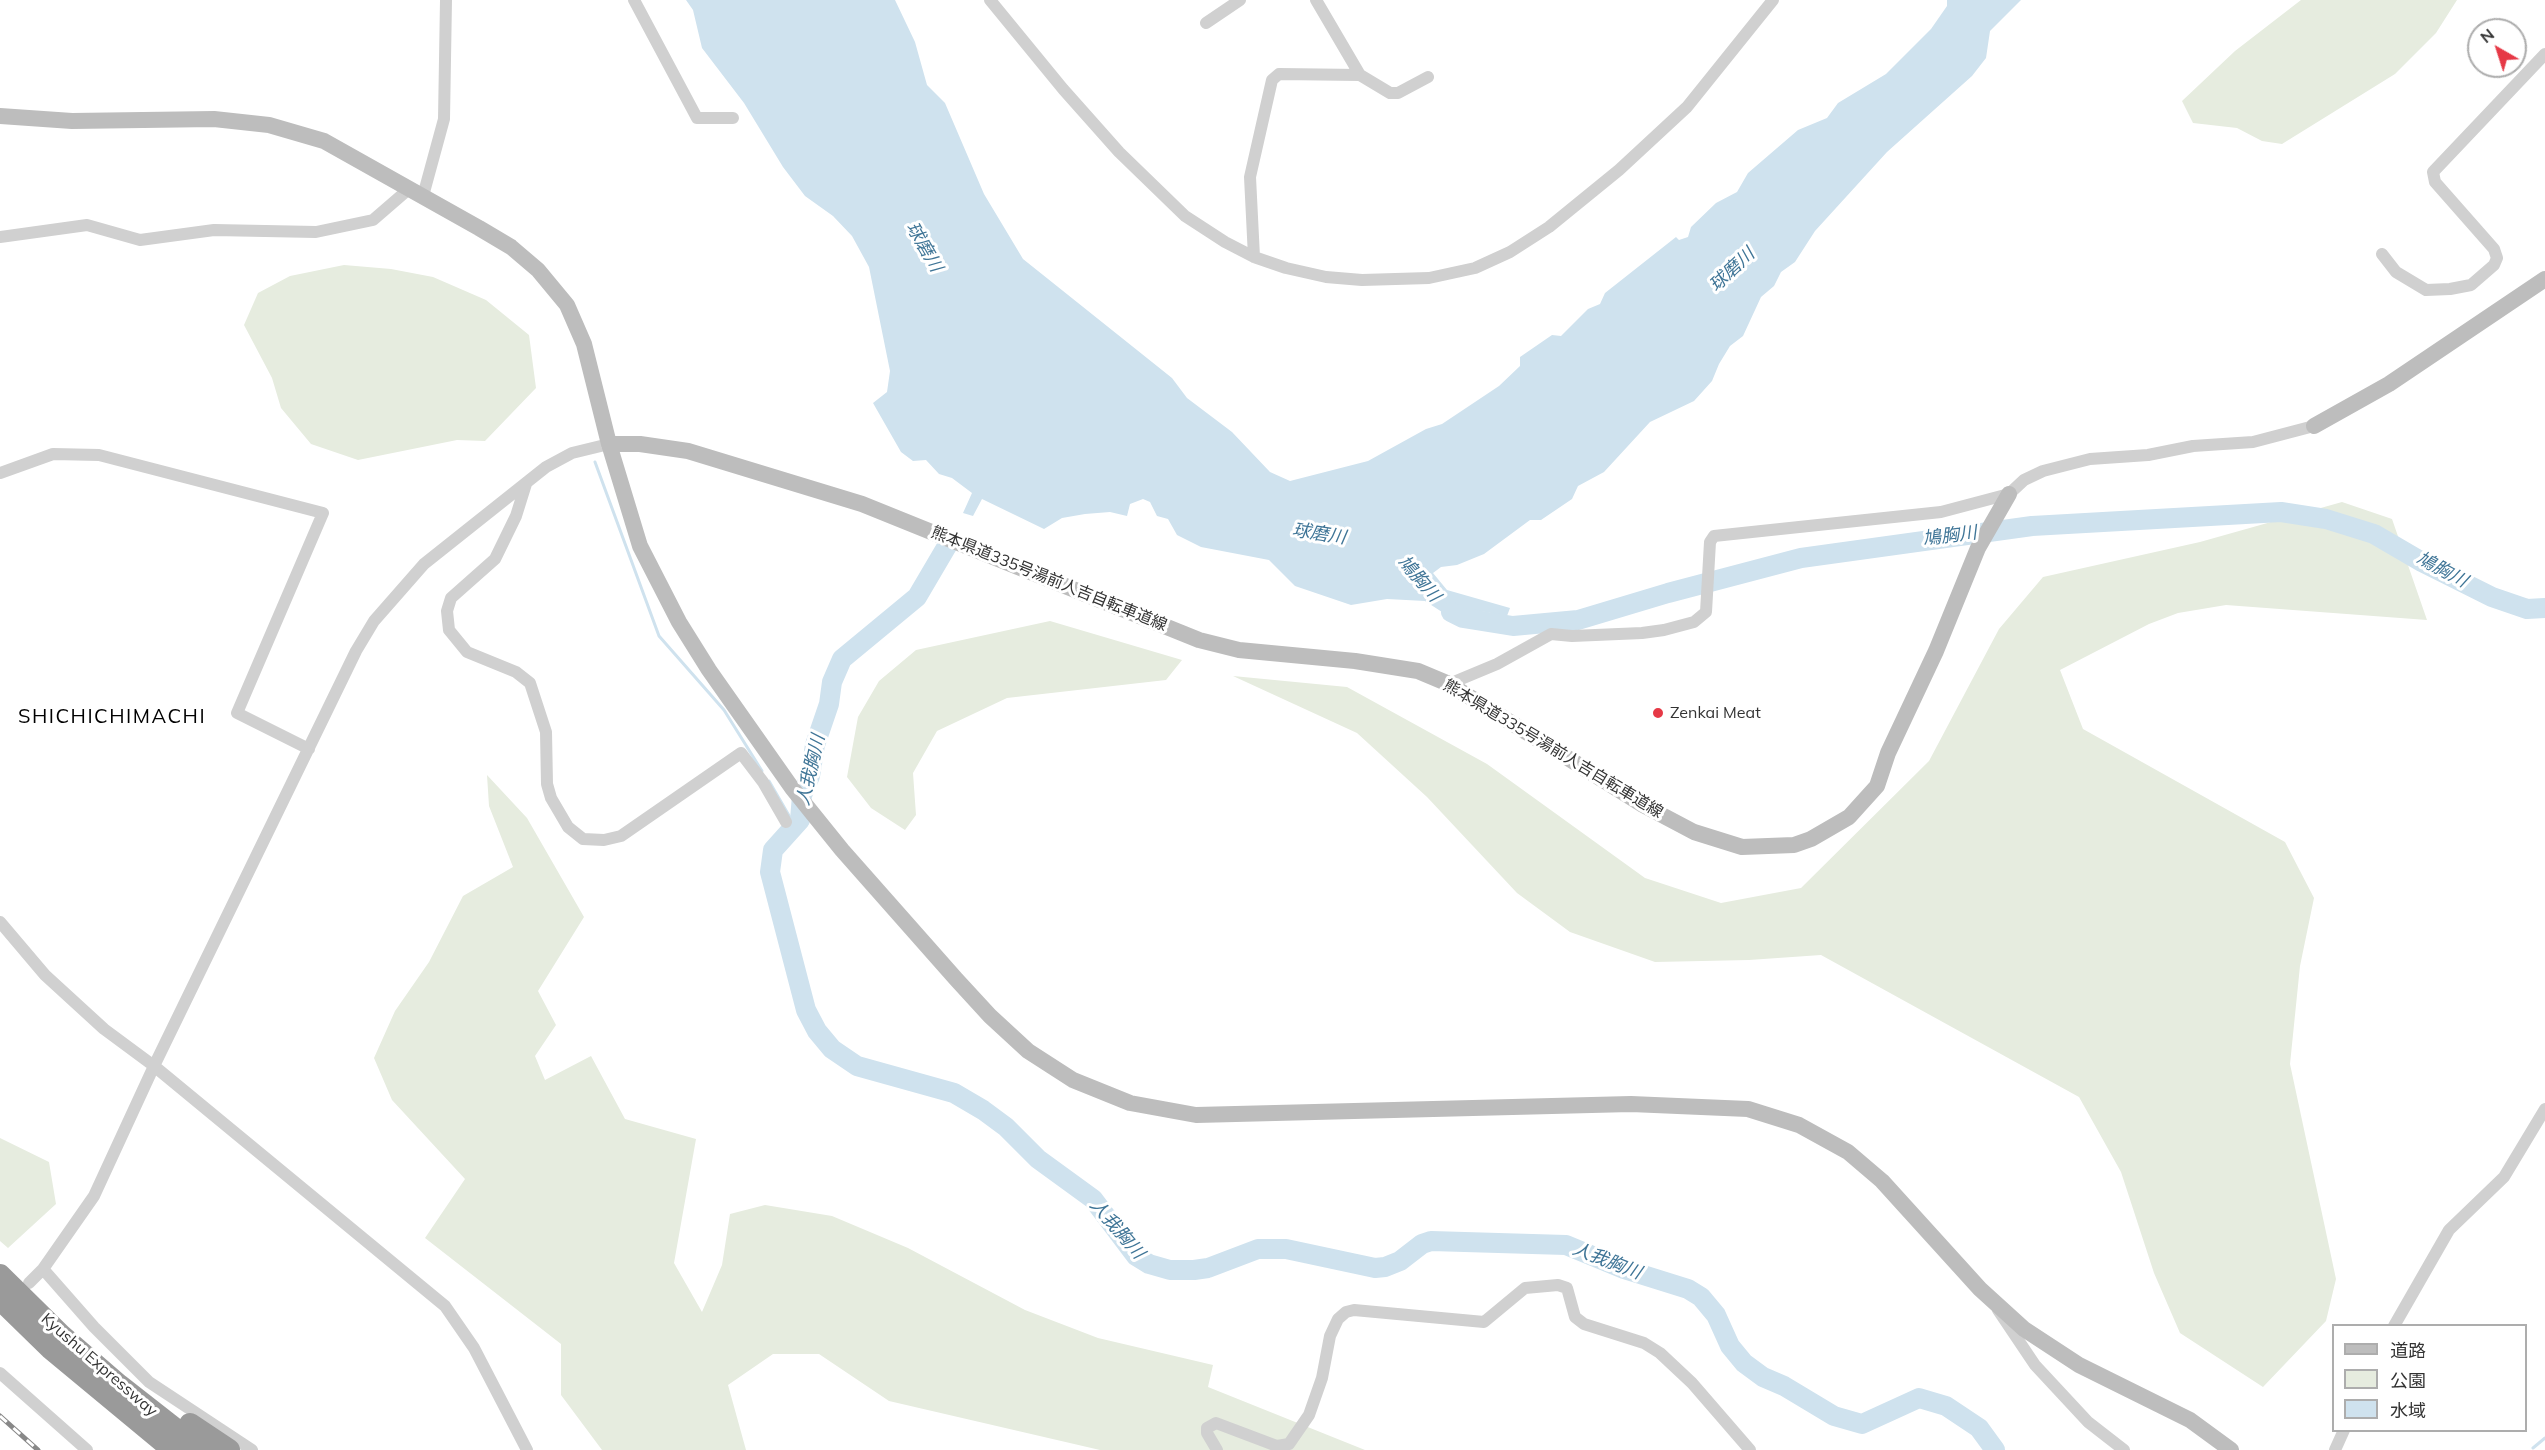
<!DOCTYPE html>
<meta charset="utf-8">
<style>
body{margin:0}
#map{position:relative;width:2545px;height:1450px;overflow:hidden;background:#fff;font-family:Mulish,"Noto Sans JP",sans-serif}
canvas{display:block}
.legend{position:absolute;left:2332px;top:1324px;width:195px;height:108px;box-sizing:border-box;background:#fff;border:2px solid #adadad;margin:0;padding:8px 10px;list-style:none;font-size:18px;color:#333}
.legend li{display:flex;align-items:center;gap:12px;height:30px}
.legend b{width:30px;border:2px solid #adadad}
.north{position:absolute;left:2467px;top:18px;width:60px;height:60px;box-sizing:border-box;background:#fff;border:2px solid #adadad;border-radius:50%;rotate:321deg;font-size:16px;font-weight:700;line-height:24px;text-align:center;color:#333}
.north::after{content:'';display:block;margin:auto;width:21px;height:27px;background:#e63946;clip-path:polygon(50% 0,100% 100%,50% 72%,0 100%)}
</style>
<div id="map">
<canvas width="2545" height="1450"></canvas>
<ul class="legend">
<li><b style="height:8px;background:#bdbdbd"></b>道路</li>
<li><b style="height:16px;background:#e6ecdf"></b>公園</li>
<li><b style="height:16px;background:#cfe2ee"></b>水域</li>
</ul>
<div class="north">N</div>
</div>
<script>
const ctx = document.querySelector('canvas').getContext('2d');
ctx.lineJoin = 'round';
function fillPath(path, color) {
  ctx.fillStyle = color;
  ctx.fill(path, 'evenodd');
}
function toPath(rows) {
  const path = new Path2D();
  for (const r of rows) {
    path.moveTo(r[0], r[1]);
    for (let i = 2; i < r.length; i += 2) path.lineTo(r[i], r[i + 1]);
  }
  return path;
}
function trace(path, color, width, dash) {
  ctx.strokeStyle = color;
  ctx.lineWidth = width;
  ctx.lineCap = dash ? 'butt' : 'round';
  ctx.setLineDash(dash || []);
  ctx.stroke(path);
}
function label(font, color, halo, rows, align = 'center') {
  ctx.font = font + ' Mulish,"Noto Sans JP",sans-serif';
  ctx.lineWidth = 6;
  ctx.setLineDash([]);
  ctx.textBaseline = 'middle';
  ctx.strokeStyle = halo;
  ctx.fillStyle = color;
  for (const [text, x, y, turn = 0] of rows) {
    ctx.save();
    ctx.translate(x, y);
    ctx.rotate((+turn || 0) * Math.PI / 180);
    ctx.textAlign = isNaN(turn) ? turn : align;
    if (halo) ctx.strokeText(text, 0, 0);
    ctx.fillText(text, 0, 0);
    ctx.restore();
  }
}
fillPath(toPath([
 [2301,0,2457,0,2436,33,2395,74,2282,144,2262,141,2237,128,2193,123,2182,101,2235,51],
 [344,265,391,269,433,277,486,300,529,335,536,388,485,441,457,440,358,460,311,444,281,408,272,378,244,325,258,293,290,276],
 [2342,502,2392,519,2427,620,2226,605,2178,613,2149,624,2060,670,2083,729,2285,842,2314,898,2300,966,2290,1064,2336,1279,2326,1321,2263,1387,2180,1333,2154,1273,2121,1172,2079,1097,1821,955,1749,960,1655,962,1570,932,1517,893,1427,797,1357,733,1233,676,1347,687,1487,764,1645,878,1721,903,1801,888,1929,761,1999,629,2043,577,2200,542],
 [1050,621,1182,660,1166,680,1007,698,937,731,913,773,916,815,905,830,871,808,847,777,858,717,879,681,916,650],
 [487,775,527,818,584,917,538,991,556,1025,535,1056,545,1080,591,1056,625,1119,696,1139,674,1263,702,1312,722,1265,730,1214,765,1205,832,1216,908,1248,1025,1310,1098,1338,1213,1365,1208,1387,1365,1450,1100,1450,889,1401,819,1354,773,1354,728,1385,746,1450,602,1450,561,1395,561,1344,425,1238,465,1179,392,1100,374,1058,395,1011,429,962,463,896,513,867,489,806],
 [0,1138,49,1162,56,1204,8,1248,0,1241]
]), '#e6ecdf');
fillPath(toPath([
 [686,0,895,0,915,42,927,85,945,103,984,194,1023,259,1172,378,1187,398,1232,432,1270,472,1290,481,1368,461,1426,429,1442,424,1499,386,1520,366,1520,357,1552,335,1561,336,1588,309,1600,304,1605,293,1676,237,1679,240,1688,237,1691,227,1716,203,1737,192,1748,173,1798,130,1827,118,1838,103,1886,74,1931,29,1947,6,1947,0,2021,0,1990,31,1986,58,1972,76,1887,152,1815,231,1795,262,1781,272,1774,286,1761,297,1743,336,1730,346,1719,364,1712,381,1694,401,1650,422,1604,472,1578,486,1572,499,1541,520,1530,520,1484,554,1457,565,1441,567,1433,573,1447,590,1510,608,1501,632,1491,613,1479,611,1476,622,1442,612,1425,601,1387,599,1351,605,1295,586,1269,560,1201,547,1177,535,1168,519,1157,516,1150,502,1143,499,1130,504,1127,516,1110,512,1085,514,1062,518,1044,529,982,499,973,516,963,513,972,493,952,478,939,474,926,460,913,461,901,452,873,403,887,392,890,371,869,267,852,236,833,216,805,196,783,167,744,103,702,48,693,10]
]), '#cfe2ee');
trace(toPath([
 [595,462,659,636,724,710,762,771],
 [769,781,795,826],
 [2533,1448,2545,1438]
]), '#cfe2ee', 3);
trace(toPath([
 [947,546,917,597,842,659,832,682,829,704,815,745,810,776,802,795,800,820,773,850,770,872,806,1010,817,1031,832,1049,857,1066,954,1093,983,1110,1006,1127,1038,1159,1093,1199,1136,1256,1149,1264,1170,1270,1194,1270,1208,1268,1258,1249,1286,1249,1375,1268,1385,1267,1400,1261,1422,1244,1431,1241,1566,1245,1624,1269,1688,1289,1701,1297,1716,1315,1730,1346,1744,1363,1763,1377,1784,1386,1834,1416,1862,1424,1919,1398,1946,1406,1979,1428,1995,1450],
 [1451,612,1463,618,1513,626,1578,620,1668,593,1801,558,2032,526,2281,512,2326,519,2374,534,2422,562,2492,597,2527,609,2545,608]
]), '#cfe2ee', 20);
trace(toPath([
 [634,0,697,118,733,118],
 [990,0,1063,89,1119,152,1185,216,1225,242,1254,257,1286,268,1326,277,1362,280,1429,278,1475,268,1510,252,1549,227,1619,170,1687,107,1773,0],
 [1316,0,1360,75,1390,93,1398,93,1428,77],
 [1206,23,1240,0],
 [423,196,444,119,446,0],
 [0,237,87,225,140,240,214,230,316,232,373,220,410,188],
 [2382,254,2396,272,2426,290,2450,289,2471,285,2494,265,2497,258,2494,249,2435,182,2433,172,2545,54],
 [1254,257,1250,177,1272,80,1279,74,1360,75],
 [0,473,53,454,99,455,323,513,237,713,309,749],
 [526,484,516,516,495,559,451,598,447,611,449,630,467,652,516,672,530,683,546,732,547,784,551,798,568,827,583,839,604,840,621,836,741,753,763,782,786,822],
 [1449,684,1497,664,1551,634,1572,636,1642,633,1664,630,1694,622,1706,612,1710,542,1714,536,1941,512,2009,494,2024,480,2043,471,2090,459,2148,455,2193,446,2253,442,2314,426],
 [0,922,45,975,104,1029,154,1066,445,1306,474,1348,527,1450],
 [43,1269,94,1327,149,1382,252,1450],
 [29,1283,43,1269,94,1196,154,1066,356,651,374,621,424,564,546,467,572,453,609,444],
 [1998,1310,2035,1365,2088,1422,2124,1450],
 [2394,1326,2449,1230,2504,1177,2545,1109],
 [0,1373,87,1450],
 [1217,1450,1207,1433,1207,1428,1216,1423,1277,1446,1289,1444,1309,1415,1322,1378,1330,1336,1338,1319,1346,1312,1354,1310,1484,1322,1525,1288,1558,1285,1567,1288,1575,1317,1584,1324,1644,1343,1660,1353,1692,1383,1750,1450],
 [2335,1450,2344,1430]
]), '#d0d0d0', 12);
trace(toPath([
 [0,116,72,121,214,119,269,125,324,141,479,228,511,247,538,270,567,305,584,344,609,444,640,546,679,622,709,670,792,788,842,850,956,979,990,1016,1028,1051,1073,1080,1130,1103,1196,1115,1631,1104,1748,1109,1799,1125,1848,1152,1882,1181,1980,1289,2024,1329,2079,1365,2190,1420,2231,1450],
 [2314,426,2389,384,2545,279],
 [609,444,640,444,688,451,862,504,1199,640,1239,650,1355,661,1418,671,1449,684,1643,805,1694,832,1742,847,1794,845,1811,839,1849,817,1877,786,1888,753,1936,651,1978,548,2009,494]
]), '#bdbdbd', 16);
trace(toPath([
 [0,1275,61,1335,119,1385,202,1450],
 [0,1299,50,1348,173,1450],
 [190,1424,229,1450]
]), '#9a9a9a', 22);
const rail = toPath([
 [0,1416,38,1450]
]);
trace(rail, '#888', 5);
trace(rail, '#fff', 3, [9]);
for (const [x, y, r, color] of [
 [1658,713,6,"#e63946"]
]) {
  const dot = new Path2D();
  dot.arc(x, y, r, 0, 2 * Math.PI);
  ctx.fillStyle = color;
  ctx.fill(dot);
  trace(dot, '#fff', 2);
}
label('16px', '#333', '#fff', [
 ["熊本県道335号湯前人吉自転車道線",1049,579,22],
 ["熊本県道335号湯前人吉自転車道線",1553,749,31],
 ["Kyushu Expressway",99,1365,41]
]);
label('16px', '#333', '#fff', [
 ["Zenkai Meat",1670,713]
], 'left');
label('italic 18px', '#3f7597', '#fff', [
 ["球磨川",924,247,60],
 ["球磨川",1732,270,-43],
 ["球磨川",1319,534,9],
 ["鳩胸川",1950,536,-7],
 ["鳩胸川",2442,570,28],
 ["鳩胸川",1419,579,49],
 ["人我胸川",811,770,-77],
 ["人我胸川",1117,1229,49],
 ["人我胸川",1607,1261,21]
]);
ctx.letterSpacing = '1.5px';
label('20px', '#000', '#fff', [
 ["SHICHICHIMACHI",112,717]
]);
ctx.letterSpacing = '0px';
</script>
